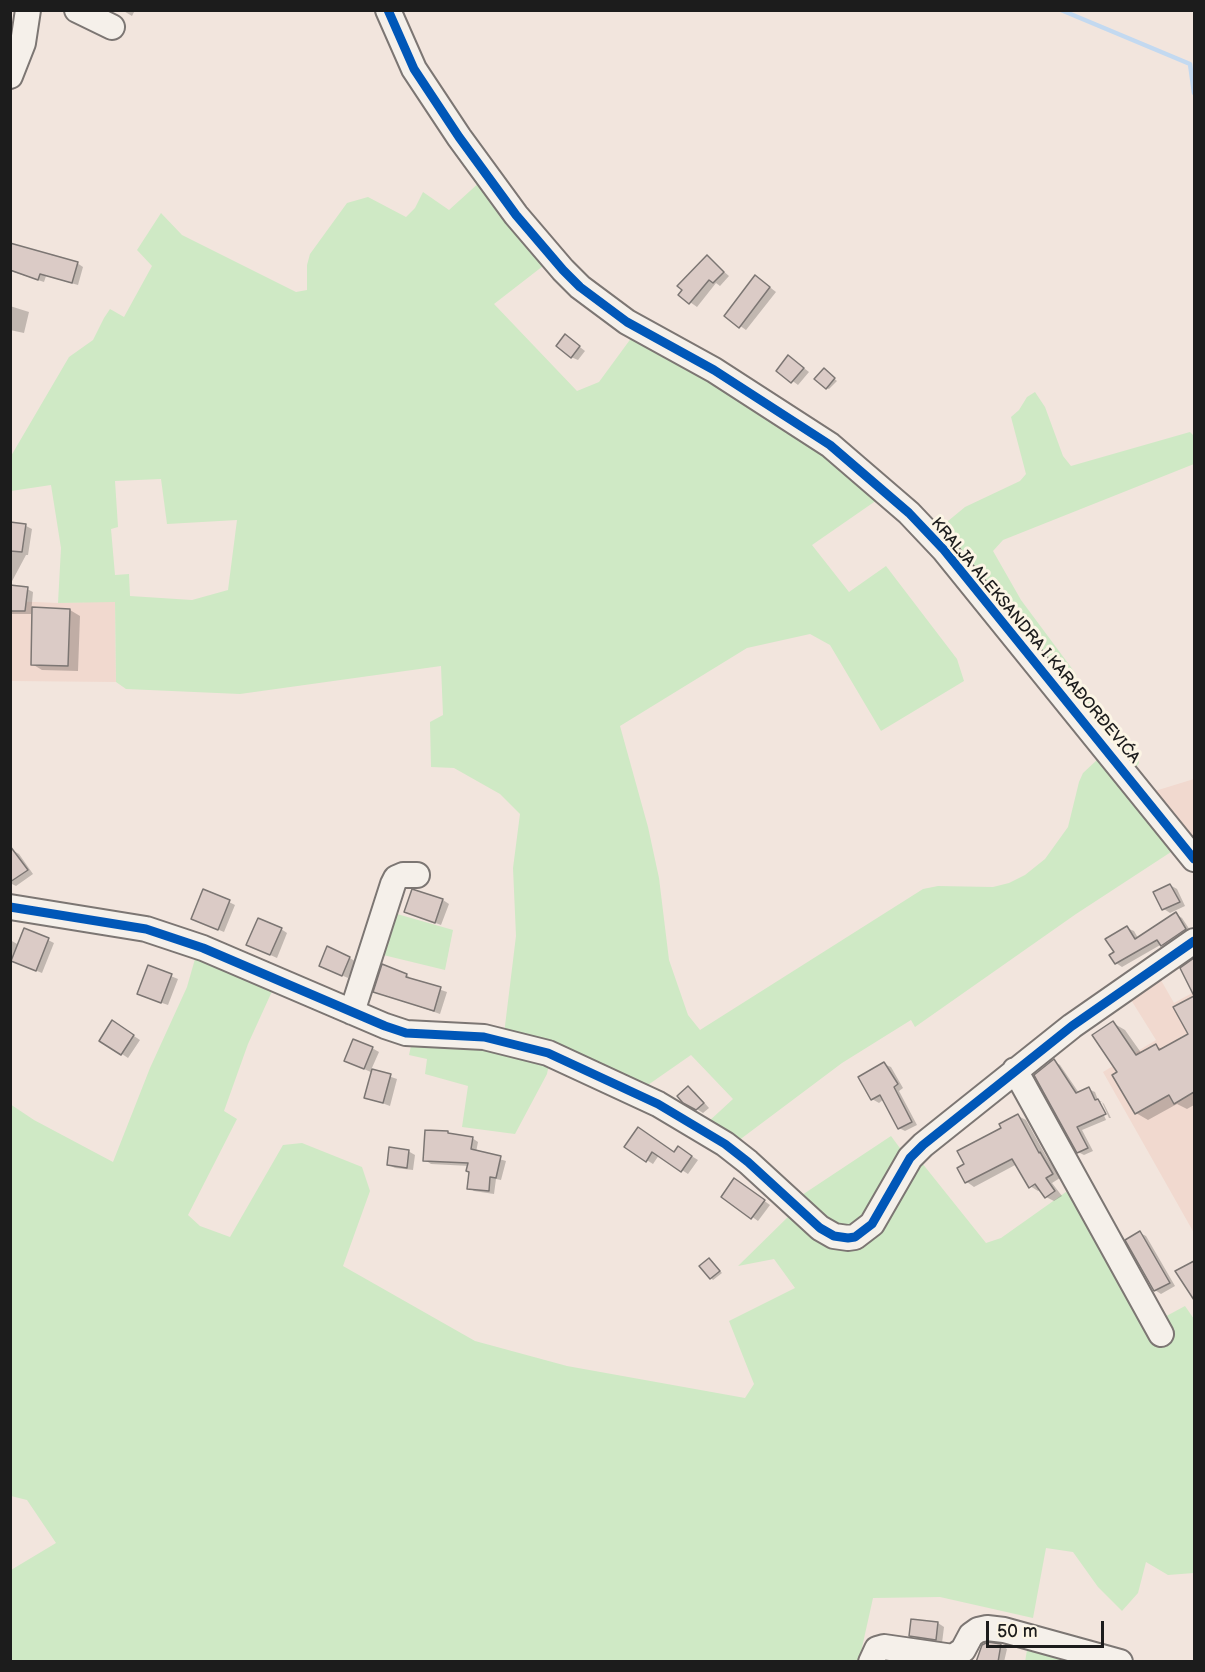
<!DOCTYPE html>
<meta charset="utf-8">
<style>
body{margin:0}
#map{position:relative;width:1205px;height:1672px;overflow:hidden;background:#f2e5dd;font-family:"Balsamiq Sans",sans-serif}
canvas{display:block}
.frame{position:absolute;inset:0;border:12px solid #1c1c1c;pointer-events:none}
.scale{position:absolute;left:986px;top:1621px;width:118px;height:27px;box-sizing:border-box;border:3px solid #1c1c1c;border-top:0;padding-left:8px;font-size:18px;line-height:21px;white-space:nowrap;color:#1c1c1c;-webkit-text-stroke:4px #fcf5e5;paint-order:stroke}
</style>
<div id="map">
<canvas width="1205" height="1672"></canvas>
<div class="frame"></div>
<div class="scale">50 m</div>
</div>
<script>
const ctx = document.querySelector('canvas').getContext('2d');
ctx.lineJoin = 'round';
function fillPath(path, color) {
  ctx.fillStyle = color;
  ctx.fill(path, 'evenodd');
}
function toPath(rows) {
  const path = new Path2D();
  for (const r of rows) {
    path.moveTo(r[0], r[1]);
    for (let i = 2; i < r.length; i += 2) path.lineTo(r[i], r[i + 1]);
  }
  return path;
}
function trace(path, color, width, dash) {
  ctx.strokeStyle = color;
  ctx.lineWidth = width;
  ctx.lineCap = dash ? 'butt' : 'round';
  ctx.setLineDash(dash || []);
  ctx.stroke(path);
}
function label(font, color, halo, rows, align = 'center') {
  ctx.font = font + ' "Balsamiq Sans",sans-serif';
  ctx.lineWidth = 6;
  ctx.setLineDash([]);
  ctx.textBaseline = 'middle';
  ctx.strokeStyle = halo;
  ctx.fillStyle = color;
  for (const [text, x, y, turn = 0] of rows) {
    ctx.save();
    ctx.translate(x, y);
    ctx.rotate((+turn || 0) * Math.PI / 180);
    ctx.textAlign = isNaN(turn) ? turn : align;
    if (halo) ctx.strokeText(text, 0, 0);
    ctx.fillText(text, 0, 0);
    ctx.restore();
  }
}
fillPath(toPath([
 [11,601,58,603,115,601,116,682,11,681],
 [1194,779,1194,838,1155,791],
 [1158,975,1174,1003,1194,992,1194,1233,1103,1072,1156,1040,1128,995]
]), '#f1d9cf');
fillPath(toPath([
 [481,181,543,266,494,304,577,391,599,382,632,337,734,392,815,448,877,500,812,545,849,592,886,566,957,659,964,681,881,731,830,645,810,634,747,648,620,726,648,827,659,878,669,960,688,1015,700,1030,923,889,938,886,993,887,1009,883,1025,875,1045,859,1068,827,1079,782,1083,773,1098,759,1174,850,1076,914,915,1027,911,1020,842,1063,738,1141,707,1123,733,1099,691,1055,645,1087,504,1034,516,936,513,868,520,814,500,794,454,768,431,767,430,722,443,715,441,666,240,694,126,689,116,682,115,602,58,603,61,548,51,485,11,491,11,456,69,357,93,340,104,318,110,309,124,317,152,266,137,250,161,213,182,235,296,292,307,290,307,265,310,254,347,203,368,197,406,217,415,208,423,192,449,210],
 [161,479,167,524,237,520,228,590,192,600,130,596,129,574,115,575,111,529,118,527,115,481],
 [1035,392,1045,407,1063,456,1071,466,1190,432,1194,436,1194,464,1003,540,993,551,1021,600,1076,674,1077,687,1070,694,942,526,965,507,1020,481,1026,474,1011,417,1019,410,1027,397],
 [1086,698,1104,712,1138,758,1139,763,1135,769,1079,703],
 [390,912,453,930,445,970,375,953],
 [197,952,274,987,248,1044,224,1111,237,1119,188,1215,200,1226,230,1237,283,1145,302,1143,362,1167,370,1191,343,1266,475,1341,567,1366,745,1398,754,1384,729,1321,795,1288,774,1259,738,1266,793,1212,837,1246,918,1158,986,1243,1001,1238,1073,1187,1159,1320,1185,1306,1194,1319,1194,1573,1168,1575,1146,1562,1138,1593,1122,1611,1098,1587,1073,1552,1046,1548,1033,1618,940,1597,873,1598,859,1661,11,1661,11,1570,56,1543,27,1500,11,1496,10,1104,34,1120,113,1162,150,1068,187,987],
 [412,1041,460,1043,549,1064,547,1074,515,1134,462,1127,468,1086,425,1074,427,1059,409,1055],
 [891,1136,905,1155,865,1217,847,1228,839,1229,799,1197],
 [1027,1650,1083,1661,1025,1662]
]), '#cfe9c5');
fillPath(toPath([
 [122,10,135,10,132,16],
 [10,244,77,263,83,267,78,285,46,276,44,282,10,271],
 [707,257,729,276,720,286,716,283,697,307,680,295],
 [762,281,776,292,746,330,726,316],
 [10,306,29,312,24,333,10,330],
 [571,340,585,351,578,360,571,357],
 [795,361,809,372,798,385,778,370],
 [827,372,837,381,829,389,826,388],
 [10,524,26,526,32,529,28,555,26,555,10,585],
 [10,587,27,589,33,592,31,614,10,614],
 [70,610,80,616,78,671,42,670,32,664],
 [12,850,19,854,33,874,16,886,10,883,10,851],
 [1170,885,1177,889,1185,906,1170,913,1164,909],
 [443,900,449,904,441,925,406,912],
 [229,902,235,905,224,932,200,922],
 [1176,914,1182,918,1192,933,1169,949,1162,944,1122,967,1116,963,1116,953,1127,928,1134,931,1138,938],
 [281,929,287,933,277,958,255,948],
 [10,940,19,945,48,940,54,943,42,973,10,960],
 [350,958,356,962,348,978,327,969],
 [383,966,407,975,412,980,447,992,440,1014,375,991],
 [149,967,178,979,168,1005,145,997],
 [1194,998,1194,1105,1187,1109,1177,1104,1148,1120,1136,1113,1119,1073,1113,1023,1125,1030,1142,1054,1156,1046,1162,1049,1190,1034,1175,1008],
 [119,1026,140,1040,128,1058,101,1040],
 [372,1048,379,1052,371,1070,397,1079,390,1106,366,1097,373,1073,346,1061],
 [1054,1061,1060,1065,1079,1093,1088,1089,1095,1092,1098,1100,1102,1102,1098,1102,1106,1120,1082,1130,1093,1151,1084,1155,1078,1152],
 [884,1064,891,1067,903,1088,899,1091,917,1125,905,1131,899,1128,884,1099,879,1103,872,1099],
 [688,1088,695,1092,709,1108,703,1113,684,1101],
 [1102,1102,1104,1104,1111,1118,1109,1118],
 [1018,1116,1026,1120,1046,1156,1060,1178,1052,1183,1062,1196,1054,1201,1046,1197,1041,1189,1038,1191,1030,1186,1017,1164,974,1187,967,1182,959,1168,966,1164],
 [448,1133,452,1136,472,1138,478,1142,476,1152,506,1161,501,1180,496,1179,494,1194,474,1191,469,1188,469,1166,431,1164,425,1160],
 [626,1147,675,1154,685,1152,698,1160,688,1174,659,1155,653,1164],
 [408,1151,415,1155,413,1170,395,1168,389,1165],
 [741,1184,770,1205,758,1221,723,1196],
 [1140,1233,1146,1236,1175,1286,1161,1294,1155,1290],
 [712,1261,722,1273,713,1280,711,1278],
 [938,1623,944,1627,942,1643,917,1639,911,1635],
 [1001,1645,1007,1649,1004,1662,978,1662]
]), '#0003');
trace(toPath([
 [1061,10,1190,64,1194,93]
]), '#c3d9f0', 4.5);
const building = toPath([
 [10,243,78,262,72,283,40,274,38,280,10,270,10,243],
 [707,255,724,272,713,283,709,280,689,304,678,295,682,290,677,286,707,255],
 [755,275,770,287,739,328,724,316,755,275],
 [565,334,580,346,571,358,556,346,565,334],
 [788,355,804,368,791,383,776,371,788,355],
 [824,368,835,378,826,389,814,379,824,368],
 [10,522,26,524,22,552,10,551,10,522],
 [10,585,28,587,25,611,10,611,10,585],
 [32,607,70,609,68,666,31,665,32,607],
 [10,846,28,870,10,882,10,846],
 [1170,884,1180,902,1162,910,1153,892,1170,884],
 [203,889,230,900,218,930,191,919,203,889],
 [412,889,443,899,435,923,404,912,412,889],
 [1176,912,1186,929,1161,946,1157,940,1115,964,1109,955,1114,952,1105,939,1127,926,1135,939,1176,912],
 [258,918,282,928,270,955,246,945,258,918],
 [24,928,49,938,36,971,11,961,24,928],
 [327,946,350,957,342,976,319,966,327,946],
 [1194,958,1194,996,1180,968,1194,958],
 [382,964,407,974,406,977,441,987,434,1011,373,992,382,964],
 [148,965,172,974,161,1003,137,994,148,965],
 [1194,996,1194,1092,1174,1104,1169,1095,1135,1114,1112,1075,1117,1072,1092,1035,1113,1021,1136,1055,1156,1044,1159,1050,1188,1034,1173,1007,1194,996],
 [112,1020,134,1035,121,1055,99,1041,112,1020],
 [353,1039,373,1047,364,1069,344,1061,353,1039],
 [1054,1059,1076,1093,1089,1087,1095,1100,1098,1099,1106,1114,1077,1127,1088,1148,1077,1153,1034,1075,1054,1059],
 [884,1062,898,1084,894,1087,912,1122,898,1129,880,1095,871,1100,858,1077,884,1062],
 [372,1069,391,1074,383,1103,364,1098,372,1069],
 [688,1086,704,1103,696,1110,683,1103,677,1096,688,1086],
 [1018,1114,1039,1153,1040,1152,1053,1174,1046,1178,1055,1191,1045,1198,1035,1184,1029,1188,1012,1159,965,1183,957,1168,964,1164,957,1151,1001,1128,999,1124,1018,1114],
 [638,1127,674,1152,678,1146,692,1156,681,1172,652,1152,646,1162,624,1147,638,1127],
 [425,1130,448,1131,448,1133,473,1137,471,1149,501,1156,496,1178,490,1177,489,1191,467,1189,469,1172,466,1171,468,1163,423,1161,425,1130],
 [389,1147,409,1150,407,1168,387,1165,389,1147],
 [734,1178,765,1200,751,1219,721,1197,734,1178],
 [1140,1231,1170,1283,1154,1291,1125,1240,1140,1231],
 [709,1258,720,1271,710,1279,699,1266,709,1258],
 [1194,1261,1194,1300,1175,1271,1194,1261],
 [911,1619,938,1622,936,1640,909,1636,911,1619],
 [988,1642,1001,1644,998,1662,976,1662,982,1645,988,1642]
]);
fillPath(building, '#dbcbc6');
trace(building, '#7c7673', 1.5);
const minor = toPath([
 [77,10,112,27],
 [388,10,414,69,459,137,516,215,563,270,580,287,627,322,714,370,830,445,909,513,944,550,1194,859],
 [10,76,23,43,28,10],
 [10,907,146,929,203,948,385,1026,406,1033,484,1037,548,1053,658,1104,725,1144,748,1162,820,1228,834,1236,848,1238,855,1237,872,1224,910,1158,923,1145,1072,1026,1194,941],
 [352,1012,393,884,396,878,403,875,417,875],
 [1015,1070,1161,1334],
 [871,1662,877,1649,884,1647,953,1657,963,1650,971,1635,978,1630,987,1628,1004,1630,1120,1662]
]);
trace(minor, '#7c7673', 28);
trace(minor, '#f5f0ea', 24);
trace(toPath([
 [388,10,414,69,459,137,516,215,563,270,580,287,627,322,714,370,830,445,909,513,944,550,1194,859],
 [10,907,146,929,203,948,385,1026,406,1033,484,1037,548,1053,658,1104,725,1144,748,1162,820,1228,834,1236,848,1238,855,1237,872,1224,910,1158,923,1145,1072,1026,1194,941]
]), '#0057b8', 9);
label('16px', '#1c1c1c', '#fcf5e5', [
 ["KRALJA ALEKSANDRA I KARAĐORĐEVIĆA",1035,641,50]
]);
</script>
